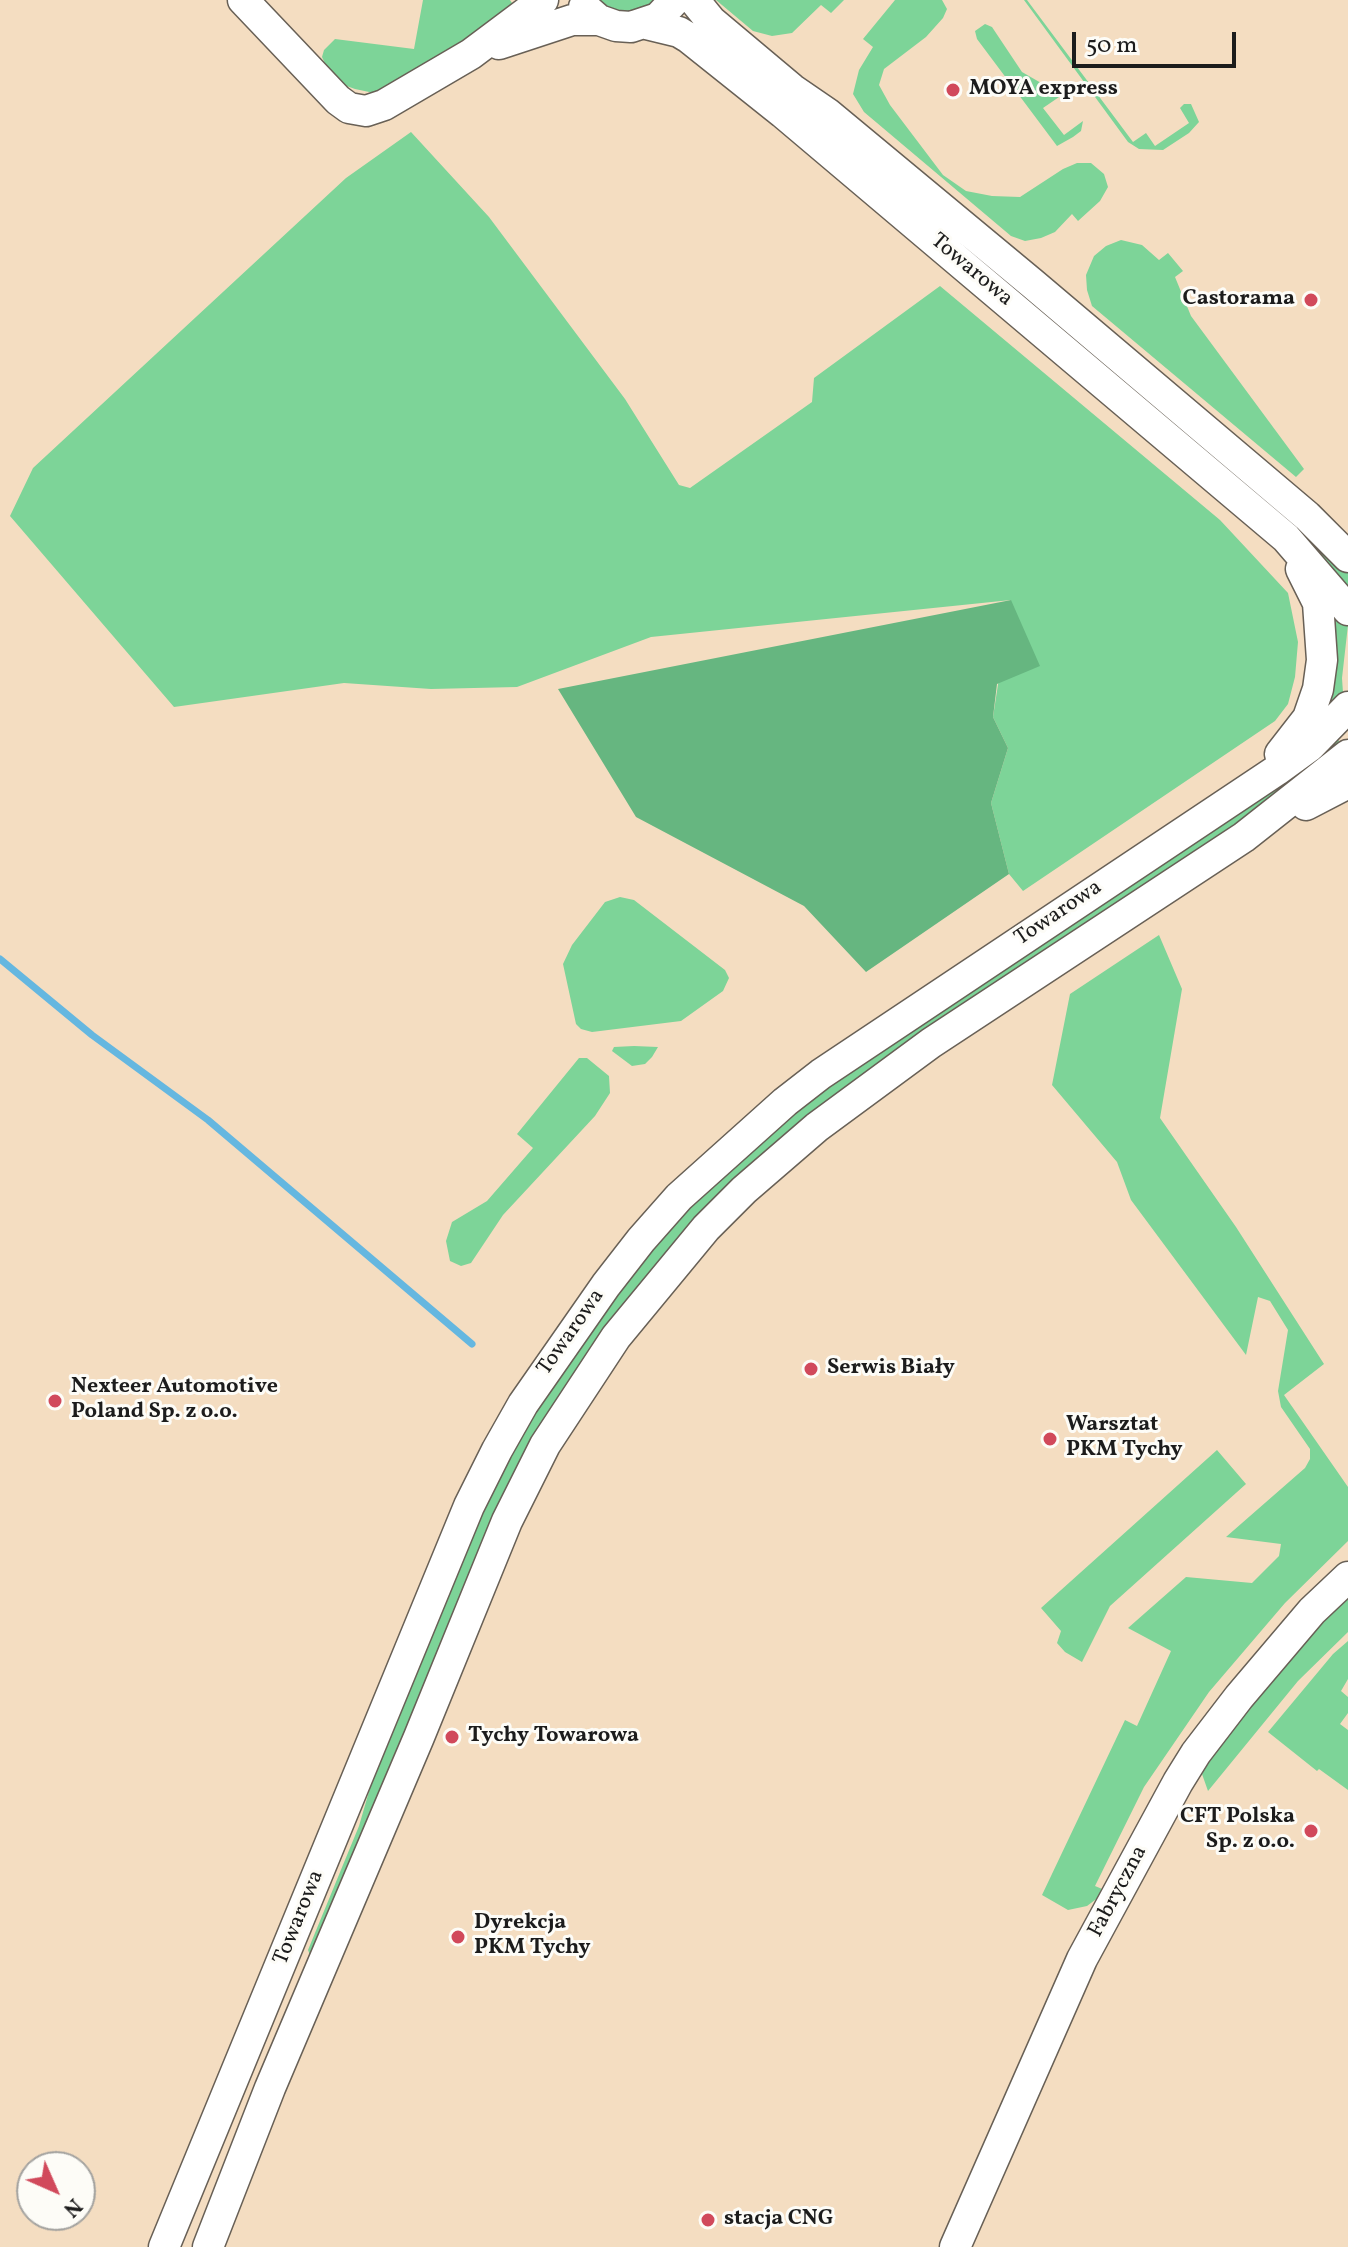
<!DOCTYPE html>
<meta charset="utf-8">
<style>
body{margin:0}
#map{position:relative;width:1348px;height:2247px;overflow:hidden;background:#f4ddc1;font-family:Vollkorn,serif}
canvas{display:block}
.north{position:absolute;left:16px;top:2151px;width:80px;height:80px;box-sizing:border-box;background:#fdfcf7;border:2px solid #a3a29f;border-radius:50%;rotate:135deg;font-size:22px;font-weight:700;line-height:32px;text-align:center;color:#1c1c1c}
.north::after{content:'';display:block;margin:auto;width:28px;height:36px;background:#d1495b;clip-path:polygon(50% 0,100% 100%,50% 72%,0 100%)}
.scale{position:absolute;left:1072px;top:32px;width:164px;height:36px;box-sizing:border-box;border:4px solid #1c1c1c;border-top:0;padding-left:10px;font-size:24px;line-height:28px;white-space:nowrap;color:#1c1c1c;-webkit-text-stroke:6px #fdfcf7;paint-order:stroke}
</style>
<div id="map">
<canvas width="1348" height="2247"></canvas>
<div class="north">N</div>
<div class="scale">50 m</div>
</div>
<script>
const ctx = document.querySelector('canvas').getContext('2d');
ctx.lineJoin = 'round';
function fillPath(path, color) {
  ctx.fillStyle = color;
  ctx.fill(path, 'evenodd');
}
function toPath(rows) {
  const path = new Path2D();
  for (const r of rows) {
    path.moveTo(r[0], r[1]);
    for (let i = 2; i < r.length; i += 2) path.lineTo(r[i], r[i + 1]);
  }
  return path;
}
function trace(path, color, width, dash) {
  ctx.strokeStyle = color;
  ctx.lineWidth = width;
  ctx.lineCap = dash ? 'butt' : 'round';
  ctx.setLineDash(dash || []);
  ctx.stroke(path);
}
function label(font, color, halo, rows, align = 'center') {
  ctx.font = font + ' Vollkorn,serif';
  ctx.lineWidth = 6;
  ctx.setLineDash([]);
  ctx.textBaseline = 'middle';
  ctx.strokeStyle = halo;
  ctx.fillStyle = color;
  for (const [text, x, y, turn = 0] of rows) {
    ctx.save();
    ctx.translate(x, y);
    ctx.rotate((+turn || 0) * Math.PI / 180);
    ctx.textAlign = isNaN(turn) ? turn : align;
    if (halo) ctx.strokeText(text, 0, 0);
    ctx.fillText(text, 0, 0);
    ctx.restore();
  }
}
fillPath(toPath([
 [423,0,510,0,516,9,386,89,374,93,355,89,341,84,329,72,322,57,324,50,335,39,414,49],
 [596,0,658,0,654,4,626,13,611,10],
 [716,0,844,0,831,13,821,5,792,33,772,36,753,31],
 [895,0,942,0,947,9,943,18,926,37,884,69,879,85,890,105,943,175,966,191,992,196,1020,197,1063,169,1077,163,1091,163,1104,174,1108,187,1100,201,1078,221,1072,214,1055,232,1041,238,1025,241,1011,236,864,112,853,94,859,70,873,47,863,39],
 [1024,0,1027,0,1133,142,1146,133,1155,146,1189,123,1180,108,1184,104,1191,104,1199,122,1189,133,1163,150,1139,149,1128,142],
 [985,24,992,27,1022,72,1062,95,1043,108,1064,135,1083,121,1081,131,1073,137,1057,146,977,39,975,31],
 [411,132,489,217,625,399,679,485,690,488,812,402,814,378,940,286,1220,520,1288,593,1298,642,1295,677,1288,704,1275,721,1023,891,1009,874,991,803,1008,748,993,717,1011,600,651,637,517,687,431,689,344,683,174,707,10,516,33,468,346,178],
 [1121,240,1142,245,1159,260,1168,253,1183,271,1175,277,1191,316,1304,469,1296,477,1092,306,1087,290,1086,275,1094,256,1106,246],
 [1309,533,1348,569,1348,592,1302,541],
 [1327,606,1345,618,1348,625,1342,678,1343,693,1335,711,1329,698],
 [1336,735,1344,752,889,1058,611,1323,312,1957,310,1955,308,1950,359,1826,379,1757,487,1498,529,1418,599,1313,678,1218,814,1094],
 [620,897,634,900,725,970,729,978,723,991,681,1021,592,1032,581,1029,576,1024,563,964,572,945,605,902],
 [1159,935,1182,989,1160,1118,1236,1227,1324,1364,1284,1395,1348,1487,1348,1541,1285,1603,1209,1692,1144,1787,1095,1886,1107,1891,1087,1906,1068,1910,1042,1895,1125,1720,1137,1726,1171,1651,1128,1628,1186,1577,1252,1583,1279,1556,1281,1544,1226,1537,1305,1468,1310,1459,1310,1449,1281,1407,1278,1391,1288,1330,1270,1301,1258,1297,1246,1355,1131,1200,1117,1162,1052,1085,1070,994],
 [634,1046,658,1047,652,1057,645,1064,632,1066,612,1051,614,1047],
 [579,1058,587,1058,609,1076,610,1093,595,1116,503,1215,471,1263,461,1266,450,1261,446,1241,452,1222,487,1201,533,1148,517,1134],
 [1217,1450,1246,1484,1110,1606,1082,1662,1065,1652,1057,1643,1061,1631,1041,1608],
 [1348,1593,1348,1632,1298,1681,1208,1791,1202,1774,1204,1762,1232,1724],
 [1348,1641,1348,1679,1341,1691,1348,1697,1348,1713,1340,1724,1348,1730,1348,1790,1319,1769,1317,1771,1268,1732,1333,1654]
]), '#7dd498');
fillPath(toPath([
 [1011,600,1040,666,997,684,993,717,1008,748,991,803,1009,874,866,972,804,906,636,817,558,689]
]), '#66b680');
trace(toPath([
 [0,959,92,1035,208,1120,472,1344]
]), '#65b7e0', 7);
const minor = toPath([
 [243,0,338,100,349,108,366,111,384,105,471,54,543,0],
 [694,0,711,21,792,89,827,113,1033,284,1307,516,1348,557],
 [584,7,599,20,616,26,631,27,658,18,675,0],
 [646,24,679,32,689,38,783,113,1286,538,1348,610],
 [499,44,572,20,599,20],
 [1280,754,1308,718,1318,689,1322,660,1318,603,1301,569],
 [1306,805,1348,783],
 [164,2247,469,1506,497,1450,523,1404,606,1285,641,1240,679,1197,785,1102,821,1074,1277,770,1310,746,1348,707],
 [208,2247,270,2088,419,1737,507,1521,545,1445,616,1337,706,1228,744,1190,817,1127,931,1043,1244,837,1348,755],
 [955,2247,1082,1959,1178,1782,1196,1753,1239,1697,1312,1611,1348,1577]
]);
trace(minor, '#686056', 33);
trace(minor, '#fff', 30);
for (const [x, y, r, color] of [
 [953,90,8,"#d1495b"],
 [1311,300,8,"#d1495b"],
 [811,1369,8,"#d1495b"],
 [55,1401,8,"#d1495b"],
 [1050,1439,8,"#d1495b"],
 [452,1737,8,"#d1495b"],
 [1311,1831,8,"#d1495b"],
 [458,1937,8,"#d1495b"],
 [708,2220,8,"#d1495b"]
]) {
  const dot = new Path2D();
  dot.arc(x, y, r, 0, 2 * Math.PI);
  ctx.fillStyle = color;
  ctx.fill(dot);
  trace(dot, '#fdfcf7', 3);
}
label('bold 22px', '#1c1c1c', '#fdfcf7', [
 ["MOYA express",969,90],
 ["Castorama",1295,300,"right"],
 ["Serwis Biały",827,1369],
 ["Nexteer Automotive",71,1388],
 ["Poland Sp. z o.o.",71,1413],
 ["Warsztat",1066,1426],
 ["PKM Tychy",1066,1451],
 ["Tychy Towarowa",468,1737],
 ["CFT Polska",1295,1818,"right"],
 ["Sp. z o.o.",1295,1843,"right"],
 ["Dyrekcja",474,1924],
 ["PKM Tychy",474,1949],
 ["stacja CNG",724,2220]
], 'left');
label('22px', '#1c1c1c', '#fdfcf7', [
 ["Towarowa",971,271,40],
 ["Towarowa",1059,914,-34],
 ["Towarowa",572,1333,-55],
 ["Fabryczna",1119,1892,-62],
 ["Towarowa",300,1918,-68]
]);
</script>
